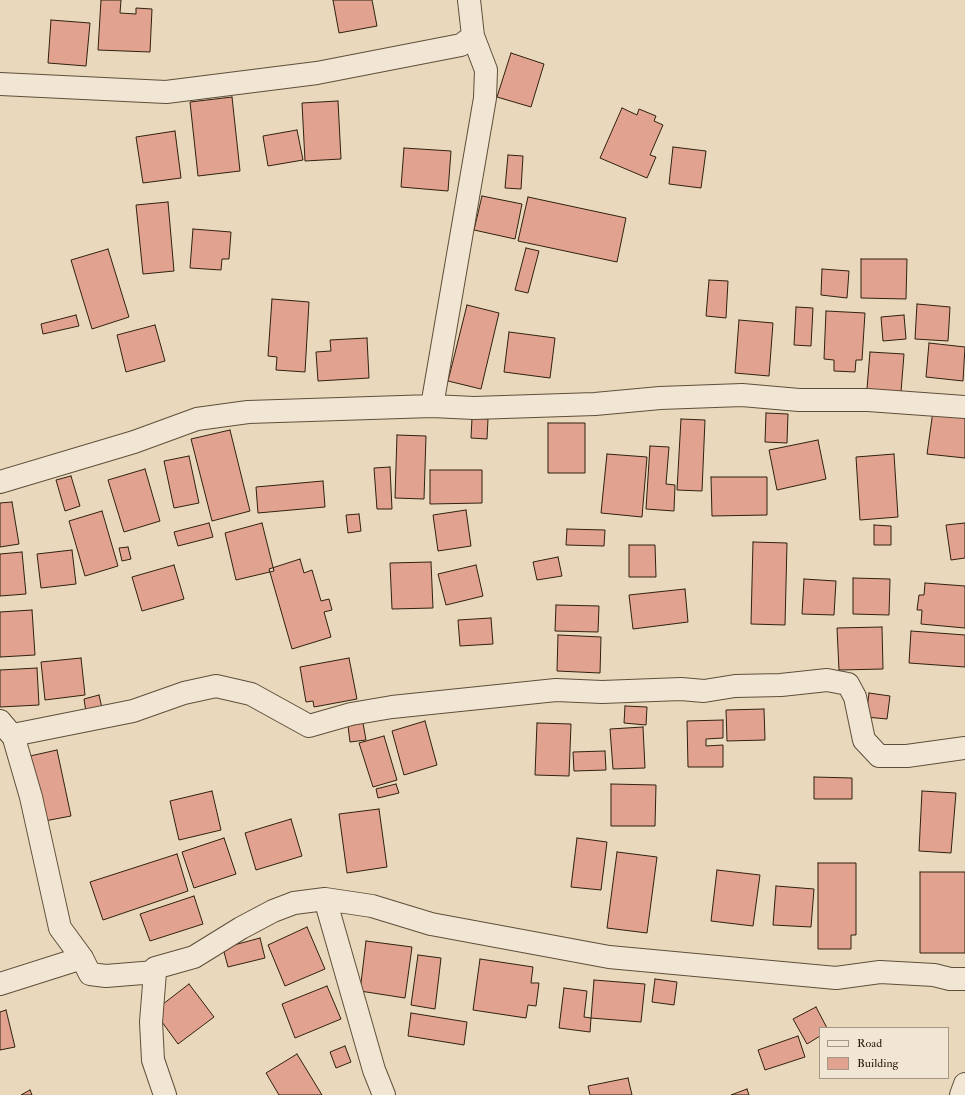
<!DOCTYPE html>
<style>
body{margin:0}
#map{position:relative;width:965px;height:1095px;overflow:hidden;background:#ead8bc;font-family:"IM FELL Double Pica",serif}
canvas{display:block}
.legend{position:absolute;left:819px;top:1027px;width:130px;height:52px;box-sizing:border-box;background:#f1e6d3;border:1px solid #a39785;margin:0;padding:5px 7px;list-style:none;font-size:12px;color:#2f210f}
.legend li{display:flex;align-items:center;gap:8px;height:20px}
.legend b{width:20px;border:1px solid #a39785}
</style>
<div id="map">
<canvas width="965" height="1095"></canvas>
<ul class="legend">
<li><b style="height:5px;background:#f1e6d3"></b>Road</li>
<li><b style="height:11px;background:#e2a290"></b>Building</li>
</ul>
</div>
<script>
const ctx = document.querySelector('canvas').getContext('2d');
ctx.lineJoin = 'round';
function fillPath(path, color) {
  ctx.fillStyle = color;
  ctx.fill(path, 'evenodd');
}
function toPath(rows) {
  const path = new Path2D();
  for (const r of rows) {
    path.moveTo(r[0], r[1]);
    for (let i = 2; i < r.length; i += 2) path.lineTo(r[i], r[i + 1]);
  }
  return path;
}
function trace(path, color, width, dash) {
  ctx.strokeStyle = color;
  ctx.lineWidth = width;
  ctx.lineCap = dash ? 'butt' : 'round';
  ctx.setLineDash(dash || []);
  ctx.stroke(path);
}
const building = toPath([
 [101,0,121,0,120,13,136,14,136,8,152,9,150,52,98,50,101,0],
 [333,0,372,0,377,26,339,33,333,0],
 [51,20,90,23,86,66,48,63,51,20],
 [511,53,544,64,531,107,497,97,511,53],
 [232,97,240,171,198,176,190,102,232,97],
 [338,101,341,159,305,161,302,103,338,101],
 [622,108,637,115,639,109,656,116,654,121,663,125,650,155,656,157,647,178,600,158,622,108],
 [297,130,303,160,268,166,263,136,297,130],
 [175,131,181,178,143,183,136,137,175,131],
 [673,147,706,151,701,188,669,184,673,147],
 [404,148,451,151,448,191,401,187,404,148],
 [508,155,523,156,521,189,505,188,508,155],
 [482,196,522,204,515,239,474,230,482,196],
 [528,197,626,218,617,262,518,241,528,197],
 [168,202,174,271,143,274,136,205,168,202],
 [193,229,231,232,229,259,222,259,221,270,190,268,193,229],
 [526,248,539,251,528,293,515,290,526,248],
 [108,249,129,317,92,329,71,260,108,249],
 [861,259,907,259,906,299,861,298,861,259],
 [822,269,849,271,847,298,821,295,822,269],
 [709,280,728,281,726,318,706,316,709,280],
 [272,299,309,302,305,372,276,370,277,357,268,356,272,299],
 [917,304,950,307,948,341,915,339,917,304],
 [467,305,499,313,481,389,448,381,467,305],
 [796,307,813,308,811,346,794,345,796,307],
 [826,311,865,313,862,360,856,360,855,372,834,371,834,360,824,359,826,311],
 [76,315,79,326,43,334,41,324,76,315],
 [904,315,906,339,883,341,881,317,904,315],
 [739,320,773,323,769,376,735,373,739,320],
 [155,325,165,361,126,372,117,335,155,325],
 [509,332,555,338,550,378,504,372,509,332],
 [367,338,369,378,318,381,316,352,331,351,330,340,367,338],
 [929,343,965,347,963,381,926,377,929,343],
 [870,352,904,354,901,392,867,389,870,352],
 [933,411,965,415,965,458,927,454,933,411],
 [766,413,788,414,787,443,765,442,766,413],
 [472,418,488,419,487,439,471,438,472,418],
 [681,419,705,420,702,491,677,490,681,419],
 [548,423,585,423,585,473,548,473,548,423],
 [230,430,250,511,212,521,191,439,230,430],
 [397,435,426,436,424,499,395,498,397,435],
 [818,440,826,479,777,490,769,450,818,440],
 [650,446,669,447,666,484,675,485,674,511,646,509,650,446],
 [607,454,647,457,642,517,601,513,607,454],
 [894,454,898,517,860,520,856,457,894,454],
 [189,456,199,503,174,508,164,461,189,456],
 [390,467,392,509,377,509,374,468,390,467],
 [145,469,160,521,124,532,108,480,145,469],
 [430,470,482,470,482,503,430,504,430,470],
 [71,476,80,506,65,511,56,480,71,476],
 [711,477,767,477,767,515,712,516,711,477],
 [323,481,325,507,258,513,256,487,323,481],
 [12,502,19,544,0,547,0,503,12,502],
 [466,510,471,546,438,551,433,515,466,510],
 [102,511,118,566,85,576,69,521,102,511],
 [359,514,361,531,348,533,346,515,359,514],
 [209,523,213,537,178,546,174,532,209,523],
 [262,523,274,571,236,580,225,533,262,523],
 [965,523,965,558,951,560,946,525,965,523],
 [874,525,891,526,891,545,874,545,874,525],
 [567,529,605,530,604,546,566,545,567,529],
 [753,542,787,543,785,625,751,624,753,542],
 [629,545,655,545,656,577,629,577,629,545],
 [128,547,131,559,122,561,119,548,128,547],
 [72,550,76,584,41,588,37,554,72,550],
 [22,552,26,594,0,596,0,554,22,552],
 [558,557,562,576,537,580,533,562,558,557],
 [300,559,304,573,312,570,321,601,329,599,332,610,324,612,331,637,292,649,269,569,300,559],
 [431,562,433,608,392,609,390,563,431,562],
 [174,565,184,599,142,611,132,577,174,565],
 [476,565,483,596,446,605,438,574,476,565],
 [853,578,890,579,889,615,853,614,853,578],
 [804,579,836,581,834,615,802,614,804,579],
 [925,583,965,586,965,628,921,624,922,610,917,610,919,595,924,595,925,583],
 [685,589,688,622,633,629,629,595,685,589],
 [556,605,599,606,598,632,555,631,556,605],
 [32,610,35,655,0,657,0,612,32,610],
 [491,618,493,644,460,646,458,620,491,618],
 [882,627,883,669,839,670,837,628,882,627],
 [911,631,965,635,965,667,909,663,911,631],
 [558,635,601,637,600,673,557,671,558,635],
 [81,658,85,695,45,700,41,662,81,658],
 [349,658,357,699,314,707,313,701,306,702,300,667,349,658],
 [37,668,39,705,0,707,0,670,37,668],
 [869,693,890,696,887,719,866,717,869,693],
 [99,695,102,708,86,712,84,699,99,695],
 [625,706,647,707,646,725,624,723,625,706],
 [764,709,765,740,727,741,726,710,764,709],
 [723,720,723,738,706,739,706,746,723,745,723,767,688,767,687,721,723,720],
 [425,721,437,765,404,775,392,731,425,721],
 [363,723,366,740,350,742,348,726,363,723],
 [537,723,571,724,569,776,535,775,537,723],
 [643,727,645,768,613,769,610,729,643,727],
 [384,736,397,780,373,787,359,743,384,736],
 [57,750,71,816,34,823,21,758,57,750],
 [605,751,606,770,574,771,573,752,605,751],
 [814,777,852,778,852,799,814,799,814,777],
 [396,784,399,793,378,798,376,789,396,784],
 [611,784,656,785,655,826,611,826,611,784],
 [212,791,221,830,179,840,170,801,212,791],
 [922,791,956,793,951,853,919,851,922,791],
 [379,809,387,867,347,873,339,814,379,809],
 [291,819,302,856,256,870,245,833,291,819],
 [224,838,236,874,194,888,182,852,224,838],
 [577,838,607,842,601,890,571,887,577,838],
 [617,852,657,857,647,933,607,928,617,852],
 [177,854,188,891,103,920,90,882,177,854],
 [818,863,856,863,856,935,851,935,851,949,818,949,818,863],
 [717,870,760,875,753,926,711,921,717,870],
 [920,872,965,872,965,953,920,953,920,872],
 [776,886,814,889,811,927,773,925,776,886],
 [194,896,203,924,150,941,140,914,194,896],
 [307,927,325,969,285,986,268,945,307,927],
 [260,938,265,958,228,967,223,948,260,938],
 [366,941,412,947,405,998,360,991,366,941],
 [418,955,441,958,435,1009,411,1005,418,955],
 [480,959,533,967,531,983,539,983,536,1006,528,1005,526,1018,473,1010,480,959],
 [655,979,677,982,674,1005,652,1002,655,979],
 [594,980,645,984,641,1022,591,1018,594,980],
 [189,984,214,1017,178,1044,154,1011,189,984],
 [327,986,341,1019,295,1038,282,1004,327,986],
 [564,988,587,991,584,1017,591,1018,590,1032,559,1028,564,988],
 [816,1007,827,1028,820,1028,820,1036,807,1044,793,1019,816,1007],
 [6,1010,15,1047,0,1050,0,1012,6,1010],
 [411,1013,467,1022,464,1045,408,1036,411,1013],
 [798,1036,805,1057,765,1070,758,1050,798,1036],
 [345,1046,351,1062,336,1068,330,1052,345,1046],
 [297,1054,322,1095,279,1095,266,1073,297,1054],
 [628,1078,632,1095,590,1095,588,1086,628,1078],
 [747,1089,749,1095,731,1095,747,1089],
 [30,1090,32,1095,21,1095,30,1090]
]);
fillPath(building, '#e2a290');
trace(building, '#2f210f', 1);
const minor = toPath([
 [0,84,166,92,317,73,461,45,473,36],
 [432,406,485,98,486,70,473,36,469,0],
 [0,482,134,442,197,419,248,412,432,406,474,408,595,404,660,398,742,395,799,400,868,400,965,407],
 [0,721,16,740],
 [965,748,907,756,879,756,864,740,855,697,848,684,827,680,781,685,735,686,704,691,681,689,602,692,556,690,392,707,351,714,309,726,251,694,216,686,184,693,133,711,13,735,31,797,60,928,82,958,90,974,106,976,155,972,155,968,194,957,241,928,273,911,294,903,325,899,372,906,431,924,609,957,836,978,880,972,934,975,950,979,965,979],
 [325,899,374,1070,384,1095],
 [155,972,151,1022,153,1060,165,1095],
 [0,984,82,958],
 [961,1095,965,1084]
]);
trace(minor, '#5e4f3a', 24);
trace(minor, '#f1e6d3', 22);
</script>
